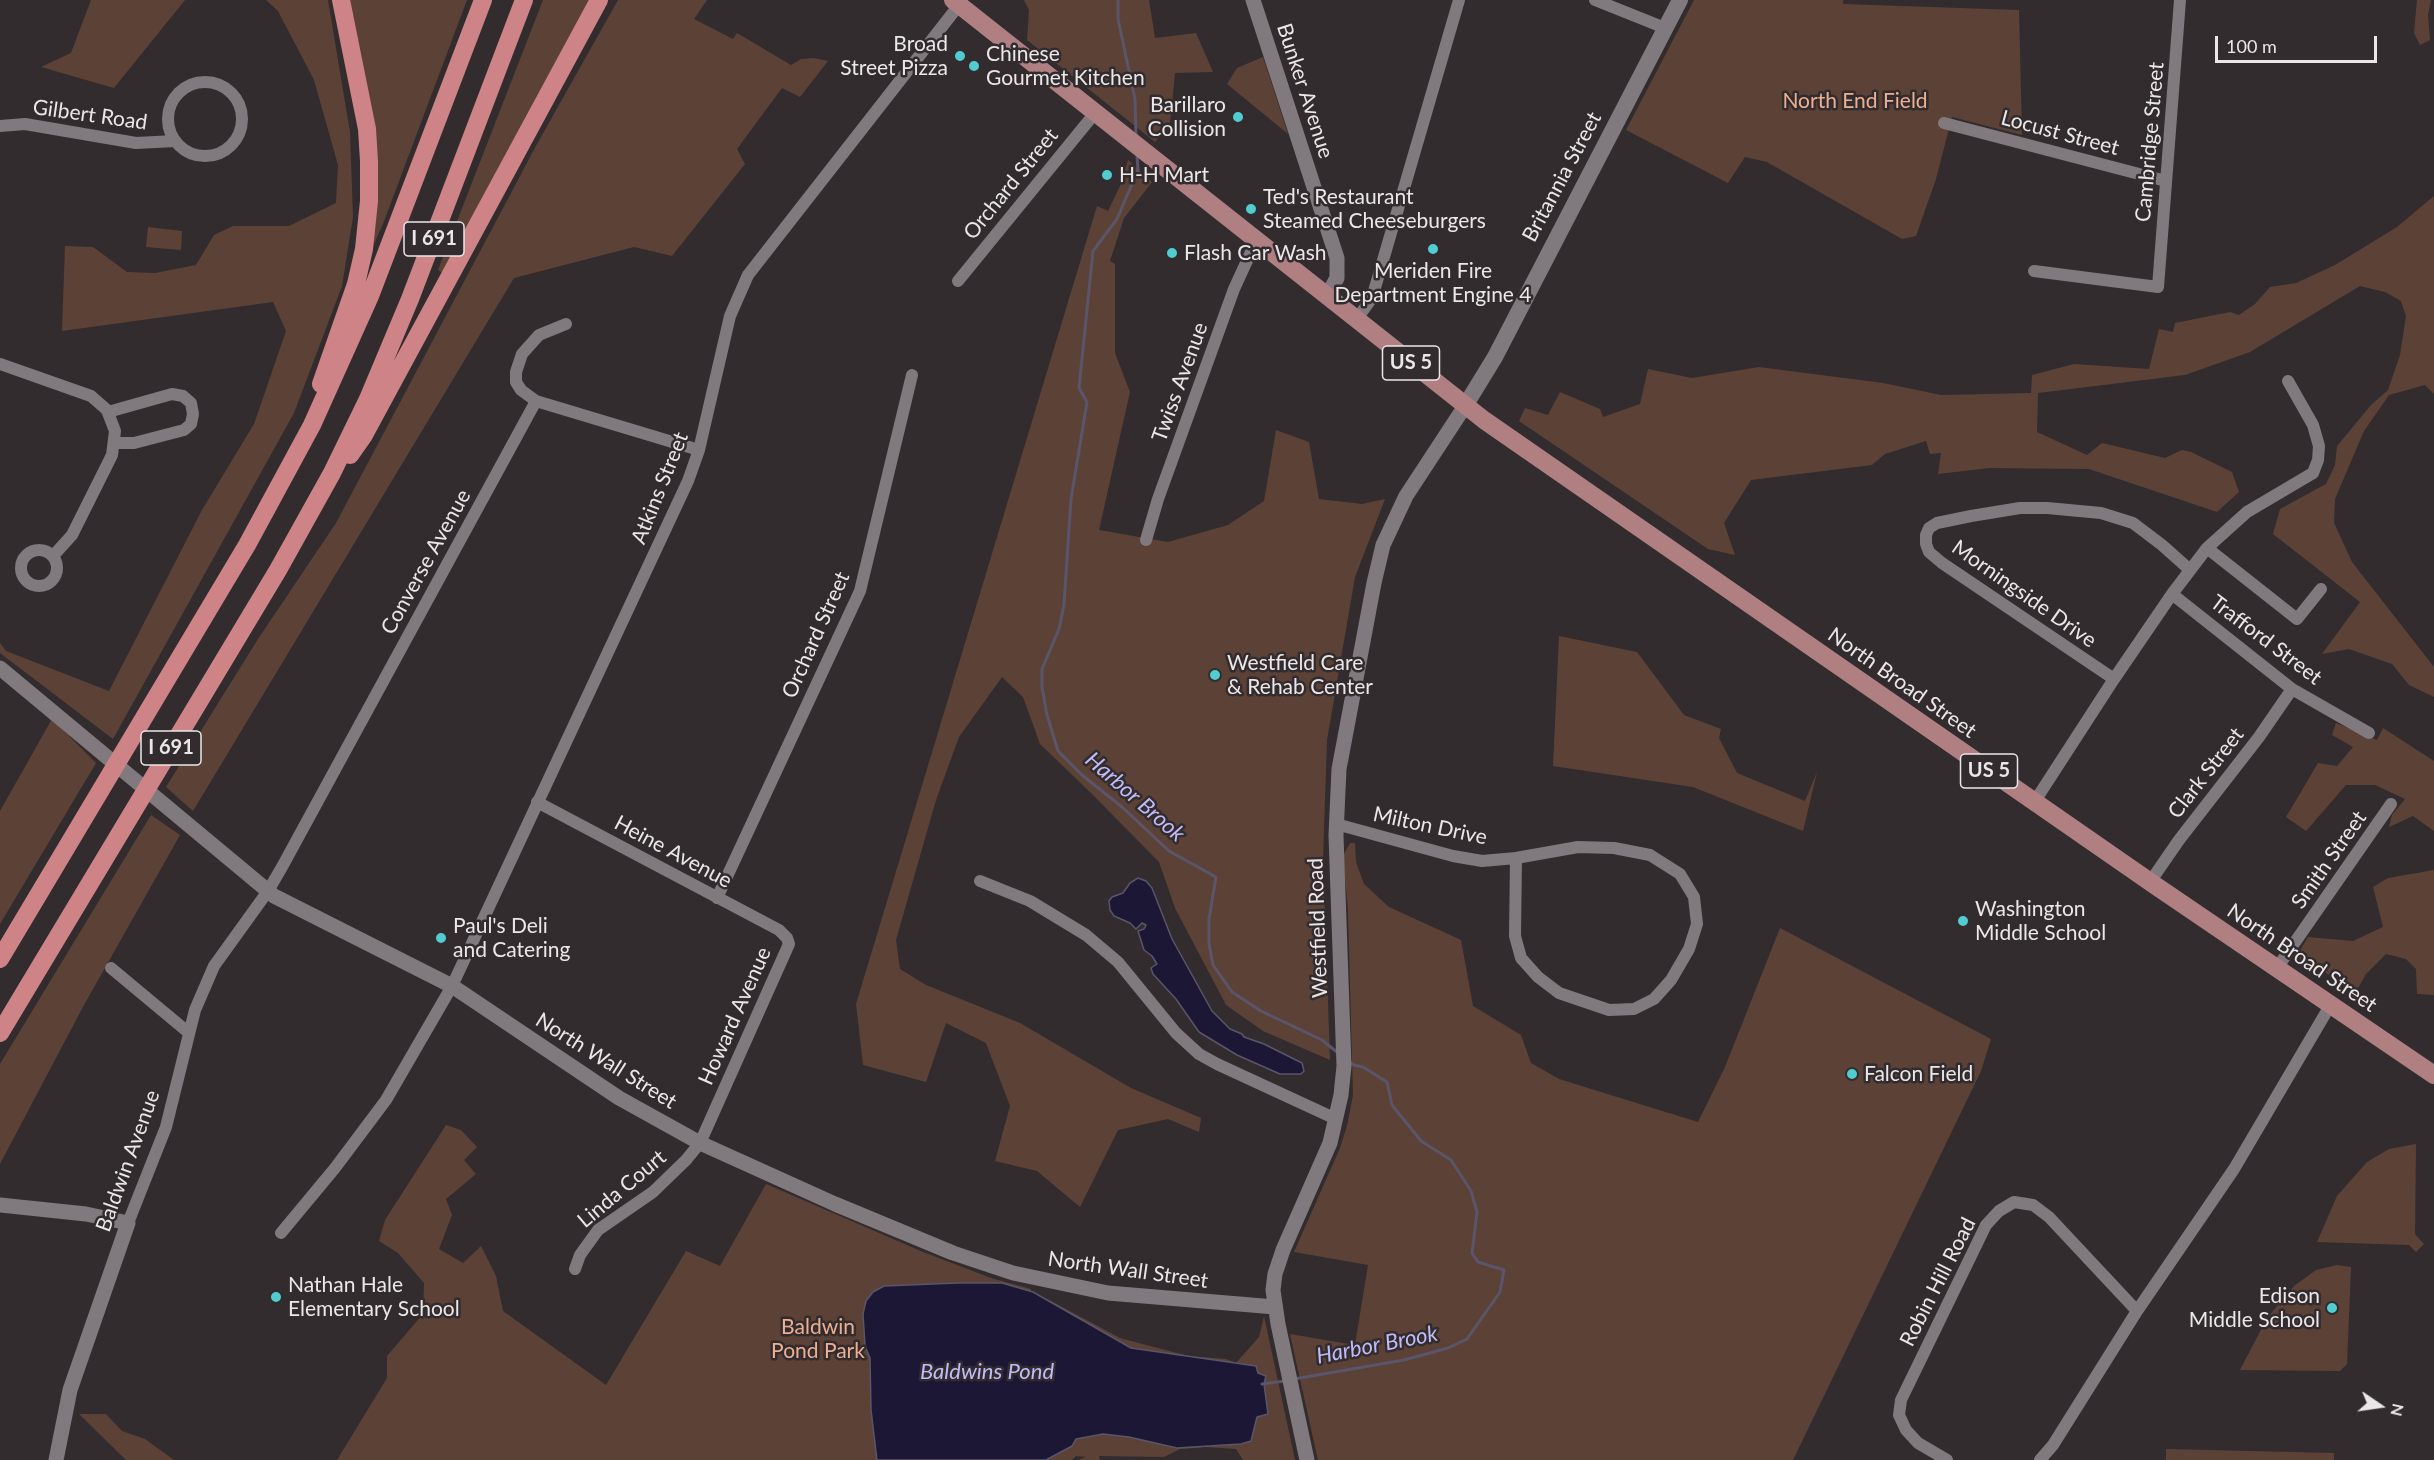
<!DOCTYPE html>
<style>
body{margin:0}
#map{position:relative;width:2434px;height:1460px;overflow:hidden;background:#322c2f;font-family:Lato,sans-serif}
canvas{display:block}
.north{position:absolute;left:2350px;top:1376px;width:60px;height:60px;-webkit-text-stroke:4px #322c2f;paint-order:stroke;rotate:103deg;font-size:16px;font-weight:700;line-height:24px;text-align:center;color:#ebe7e9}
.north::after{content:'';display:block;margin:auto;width:21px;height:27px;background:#ebe7e9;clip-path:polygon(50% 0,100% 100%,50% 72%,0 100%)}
.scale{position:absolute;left:2215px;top:36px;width:162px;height:27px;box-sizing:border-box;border:3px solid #ebe7e9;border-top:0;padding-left:8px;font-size:18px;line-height:21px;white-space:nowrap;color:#ebe7e9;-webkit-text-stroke:4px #322c2f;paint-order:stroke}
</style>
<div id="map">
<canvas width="2434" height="1460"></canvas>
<div class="north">N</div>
<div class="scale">100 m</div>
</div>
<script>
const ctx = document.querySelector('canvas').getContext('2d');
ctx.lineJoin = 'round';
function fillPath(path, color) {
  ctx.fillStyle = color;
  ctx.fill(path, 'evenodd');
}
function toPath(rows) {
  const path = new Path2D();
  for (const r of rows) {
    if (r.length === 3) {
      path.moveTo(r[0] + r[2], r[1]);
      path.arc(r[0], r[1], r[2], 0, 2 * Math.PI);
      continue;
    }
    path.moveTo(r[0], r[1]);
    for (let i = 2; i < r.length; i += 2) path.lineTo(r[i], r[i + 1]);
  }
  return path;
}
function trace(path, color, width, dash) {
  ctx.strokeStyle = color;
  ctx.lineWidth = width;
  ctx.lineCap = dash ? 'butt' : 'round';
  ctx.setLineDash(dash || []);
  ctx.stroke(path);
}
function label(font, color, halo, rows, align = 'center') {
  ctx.font = font + ' Lato,sans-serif';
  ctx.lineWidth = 5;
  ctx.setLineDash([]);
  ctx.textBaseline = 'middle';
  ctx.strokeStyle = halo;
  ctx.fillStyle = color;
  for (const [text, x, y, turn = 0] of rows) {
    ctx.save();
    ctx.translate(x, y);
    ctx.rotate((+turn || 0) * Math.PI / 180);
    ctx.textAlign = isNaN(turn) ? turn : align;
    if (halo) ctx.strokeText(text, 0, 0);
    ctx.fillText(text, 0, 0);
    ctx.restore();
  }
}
fillPath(toPath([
 [91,0,185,0,114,88,41,67,71,53],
 [266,0,328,0,350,132,353,217,342,286,294,413,113,739,0,653,0,643,6,651,109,691,202,510,254,424,286,331,273,302,62,331,65,246,93,247,127,272,155,273,196,265,214,235,233,226,289,226,336,203,338,165,314,80,278,11],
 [348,0,467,0,383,224,370,253],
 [543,0,591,0,444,274,438,270],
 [618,0,707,0,694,19,733,39,737,33,791,65,801,59,814,58,828,61,800,97,782,88,737,149,745,164,672,256,634,247,514,278,193,811,166,787,258,639,336,523,537,144],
 [1024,0,1149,0,1155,38,1196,33,1213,72,1175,73,1170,124,1155,142,1027,40,1029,10],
 [1694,0,1843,0,1843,4,2019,10,2022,135,1952,117,1936,179,1916,236,1902,239,1767,162,1745,157,1728,183,1626,130],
 [2417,0,2431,0,2428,15,2430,40,2420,45,2414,33],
 [1263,57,1288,134,1227,84,1237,68],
 [1128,160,1152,182,1124,218,1110,261,1115,264,1115,353,1130,392,1099,530,1168,542,1228,525,1264,501,1276,430,1309,442,1319,499,1362,504,1385,499,1355,577,1327,740,1323,859,1330,1060,1263,1031,1226,1005,1175,908,1159,862,1091,793,1040,744,1023,697,1002,677,959,737,936,800,896,940,900,969,926,985,1020,1023,1131,1088,1201,1118,1199,1132,1168,1119,1118,1130,1080,1207,1037,1171,995,1161,1010,1106,986,1043,946,1023,926,1082,863,1065,856,1004,1097,206,1108,211,1120,186],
 [2434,196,2434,394,2425,385,2389,395,2364,431,2335,499,2334,523,2352,562,2434,667,2434,697,2409,685,2392,664,2349,649,2322,654,2360,602,2273,534,2280,509,2326,484,2335,465,2337,446,2371,405,2388,390,2400,355,2406,316,2401,301,2385,292,2360,286,2250,352,2185,375,2038,393,2037,432,2087,455,2102,443,2165,458,2182,450,2191,452,2232,472,2239,492,2217,512,2089,469,1989,468,1938,474,1941,453,1930,454,1926,441,1885,454,1872,465,1751,480,1724,523,1735,555,1708,549,1519,421,1525,408,1548,415,1560,392,1600,409,1603,417,1640,404,1648,369,1692,378,1759,367,1883,383,1941,395,2031,393,2032,375,2074,364,2149,369,2159,329,2173,332,2175,323,2230,312,2239,315,2255,304,2270,287,2296,283,2335,265,2397,227],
 [148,227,182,231,181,250,146,247],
 [1559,636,1637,652,1684,715,1721,729,1719,738,1737,773,1805,801,1817,772,1803,831,1693,787,1553,766],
 [52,719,96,763,0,924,0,811],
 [2336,723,2377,740,2383,728,2434,761,2434,831,2413,816,2389,827,2392,815,2405,799,2375,785,2346,785,2306,831,2286,817,2318,763,2337,766,2353,747,2332,735],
 [151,815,180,835,84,1005,0,1164,0,1064],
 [1350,843,1355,843,1356,862,1364,884,1389,907,1461,940,1473,1006,1521,1035,1531,1063,1559,1079,1698,1122,1725,1067,1780,928,1991,1039,1981,1071,1793,1460,1318,1460,1290,1334,1355,1345,1368,1265,1294,1252,1340,1148,1347,1126,1353,1095,1348,910,1343,856],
 [2434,870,2434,995,2417,994,2416,969,2406,959,2386,954,2366,974,2357,990,2296,957,2308,937,2353,941,2383,927,2373,887,2388,878],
 [446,1125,461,1130,477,1147,464,1160,476,1174,446,1199,452,1215,439,1249,463,1263,481,1246,496,1276,503,1311,606,1385,686,1251,720,1266,766,1184,923,1252,991,1278,1031,1289,1031,1292,1051,1301,1120,1338,1188,1356,1226,1359,1236,1363,1259,1337,1264,1316,1295,1460,1243,1460,1236,1449,1205,1447,1180,1449,1164,1457,1099,1456,1100,1460,1078,1460,1086,1457,1076,1456,1072,1460,337,1460,387,1378,387,1356,423,1314,424,1283,398,1253,379,1241,385,1220],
 [2416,1144,2415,1234,2424,1244,2416,1252,2409,1245,2317,1242,2337,1196,2367,1162,2389,1149],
 [2337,1265,2351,1267,2347,1364,2340,1371,2240,1370,2267,1318,2294,1286,2316,1270],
 [79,1414,106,1414,122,1431,145,1439,174,1460,126,1460],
 [2166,1449,2334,1453,2334,1460,2166,1460]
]), '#5c4236');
const water = toPath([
 [1138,878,1146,881,1152,888,1172,939,1212,1011,1230,1029,1242,1034,1244,1037,1264,1044,1302,1063,1304,1071,1301,1074,1280,1074,1237,1055,1199,1032,1176,999,1153,974,1151,968,1157,964,1152,956,1144,950,1138,931,1144,929,1146,925,1142,923,1136,929,1130,923,1114,916,1110,910,1109,901,1112,897,1123,893,1130,883,1138,878],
 [957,1283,1002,1283,1033,1292,1131,1348,1256,1366,1258,1373,1266,1376,1264,1384,1268,1414,1257,1417,1251,1441,1241,1444,1177,1448,1129,1437,1103,1434,1076,1439,1072,1446,1046,1460,877,1460,871,1410,870,1358,865,1346,863,1314,866,1301,873,1292,884,1286,957,1283]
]);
fillPath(water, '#1c1734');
trace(water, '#5a556a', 1.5);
trace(toPath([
 [1118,0,1118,19,1135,99,1136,136],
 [1137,155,1138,170,1117,219,1093,251,1079,388,1087,402,1071,499,1064,605,1059,629,1042,669,1042,687,1047,715,1058,751,1082,775,1122,807,1169,851,1216,877,1209,919,1209,944,1213,965,1232,992,1261,1011,1322,1040,1338,1053],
 [1294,1379,1404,1360,1448,1348,1467,1339,1500,1292,1504,1270,1478,1262,1472,1253,1477,1212,1471,1191,1451,1160,1421,1141,1392,1105,1387,1082,1363,1067,1354,1065,1348,1061],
 [1262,1384,1285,1381]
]), '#5a556a', 3);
trace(toPath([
 [1595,0,1665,28],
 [205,119,37],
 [1944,123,2166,181],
 [0,126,25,124,136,143,175,141],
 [2034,271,2158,287,2180,0],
 [958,281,1095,113],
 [1356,320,1372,298,1459,0],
 [566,324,539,335,522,354,516,372,516,382,521,390,536,401,699,450],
 [0,364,91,396,107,410,115,431,112,455,72,535,53,556],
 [108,412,172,394,183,396,191,403,193,414,191,424,184,430,134,443,115,443],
 [1146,540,1158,499,1234,289,1257,239],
 [2207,548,2297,619,2321,589],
 [39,568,18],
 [2172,594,2292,689,2369,733],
 [2114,679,1942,563,1929,552,1926,544,1926,535,1929,528,1937,523,1971,516,2020,508,2047,508,2101,513,2133,523,2162,545,2190,570],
 [2035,801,2114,679,2172,594,2207,548,2247,512,2313,473,2318,460,2319,446,2313,425,2288,381],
 [537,802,779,930,787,938,789,944,700,1143,686,1160,653,1192,598,1230,580,1255,575,1269],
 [1336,824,1453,856,1482,861,1516,858],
 [1578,847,1614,848,1650,855,1680,874,1694,897,1697,924,1689,949,1671,980,1654,999,1634,1009,1609,1010,1559,993,1538,977,1521,958,1515,936,1516,858,1578,847],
 [980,881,1030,901,1086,935,1118,962,1176,1033,1199,1054,1217,1064,1336,1119],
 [2150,882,2179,840,2259,737,2292,689],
 [717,898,860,591,912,375],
 [111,968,189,1033],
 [2277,968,2391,804],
 [128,1223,166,1127,195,1010,214,966,268,891,282,867,536,401],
 [281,1233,335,1168,386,1100,452,986,688,481,699,450,730,316,748,275,959,5],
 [2137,1311,2234,1169,2331,1004],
 [1947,1460,1918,1443,1906,1430,1899,1415,1901,1400,1986,1225,1999,1211,2014,1202,2033,1205,2049,1217,2137,1311,2053,1445,2040,1460]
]), '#80797d', 12);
trace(toPath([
 [1253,0,1337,258,1337,278,1327,296],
 [0,668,274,896,452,986,619,1098,700,1143,835,1204,953,1253,1013,1273,1108,1293,1275,1307],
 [0,1205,86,1214,128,1223,70,1390,56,1460],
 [1307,1460,1278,1324,1273,1290,1275,1274,1283,1250,1330,1143,1341,1095,1344,1066,1336,835,1339,769,1374,583,1383,545,1406,496,1465,406]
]), '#80797d', 15);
trace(toPath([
 [1465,406,1495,357,1680,0]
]), '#80797d', 16);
trace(toPath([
 [953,0,1484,420,2156,886,2434,1075]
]), '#af7f82', 18);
trace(toPath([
 [321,384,356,284,364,249,369,201,369,161,367,129,341,0],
 [350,455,364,435,599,0],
 [0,959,247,545,312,425,370,296,483,0],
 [0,1033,278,570,332,473,368,399,410,299,524,0]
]), '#ce8386', 18);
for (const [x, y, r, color] of [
 [960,56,6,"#51ccd1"],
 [974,66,6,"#51ccd1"],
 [1238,117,6,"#51ccd1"],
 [1107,175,6,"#51ccd1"],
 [1251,209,6,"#51ccd1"],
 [1433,249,6,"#51ccd1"],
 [1172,253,6,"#51ccd1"],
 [1215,675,6,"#51ccd1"],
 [1963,921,6,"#51ccd1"],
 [441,938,6,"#51ccd1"],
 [1852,1074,6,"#51ccd1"],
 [276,1297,6,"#51ccd1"],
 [2332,1308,6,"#51ccd1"]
]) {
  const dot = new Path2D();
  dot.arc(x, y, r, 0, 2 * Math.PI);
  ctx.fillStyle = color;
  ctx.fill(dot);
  trace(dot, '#322c2f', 2);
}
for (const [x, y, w] of [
 [434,239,60],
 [1411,363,57],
 [171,748,60],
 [1989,771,57]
]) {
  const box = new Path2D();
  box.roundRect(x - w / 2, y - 17, w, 34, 4.5);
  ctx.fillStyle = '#322c2f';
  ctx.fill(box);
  trace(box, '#ebe7e9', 1.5);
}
label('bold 20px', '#ebe7e9', null, [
 ["I 691",434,239],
 ["US 5",1411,363],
 ["I 691",171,748],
 ["US 5",1989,771]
]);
label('21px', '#ebe7e9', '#322c2f', [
 ["Broad",948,44,"right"],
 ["Street Pizza",948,68,"right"],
 ["Chinese",986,54],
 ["Gourmet Kitchen",986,78],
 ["Barillaro",1226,105,"right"],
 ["Collision",1226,129,"right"],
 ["H-H Mart",1119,175],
 ["Ted's Restaurant",1263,197],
 ["Steamed Cheeseburgers",1263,221],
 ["Flash Car Wash",1184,253],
 ["Meriden Fire",1433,271,"center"],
 ["Department Engine 4",1433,295,"center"],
 ["Westfield Care",1227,663],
 ["& Rehab Center",1227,687],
 ["Washington",1975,909],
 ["Middle School",1975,933],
 ["Paul's Deli",453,926],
 ["and Catering",453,950],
 ["Falcon Field",1864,1074],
 ["Nathan Hale",288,1285],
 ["Elementary School",288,1309],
 ["Edison",2320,1296,"right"],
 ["Middle School",2320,1320,"right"]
], 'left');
label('21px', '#ebe7e9', '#322c2f', [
 ["Bunker Avenue",1305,91,72],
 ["Gilbert Road",90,115,8],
 ["Locust Street",2060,133,15],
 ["Cambridge Street",2150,142,-85],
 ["Britannia Street",1562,177,-62],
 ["Orchard Street",1011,184,-51],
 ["Twiss Avenue",1180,382,-70],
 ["Atkins Street",660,488,-68],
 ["Converse Avenue",426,562,-61],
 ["Morningside Drive",2024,594,35],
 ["Orchard Street",816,635,-66],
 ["Trafford Street",2266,640,37],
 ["North Broad Street",1902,683,35],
 ["Clark Street",2206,773,-52],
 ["Milton Drive",1430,826,12],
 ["Heine Avenue",673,852,28],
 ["Smith Street",2329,860,-55],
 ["Westfield Road",1318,928,-92],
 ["North Broad Street",2302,958,34],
 ["Howard Avenue",735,1016,-66],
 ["North Wall Street",606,1061,32],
 ["Baldwin Avenue",128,1161,-70],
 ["Linda Court",622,1189,-40],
 ["North Wall Street",1128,1270,8],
 ["Robin Hill Road",1938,1282,-63]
]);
label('21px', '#eeaf90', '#322c2f', [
 ["North End Field",1855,101],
 ["Baldwin",818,1327],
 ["Pond Park",818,1351]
]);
label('italic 22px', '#c1bcf9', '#322c2f', [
 ["Harbor Brook",1135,797,41],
 ["Harbor Brook",1377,1345,-11],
 ["Baldwins Pond",987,1372]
]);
</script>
